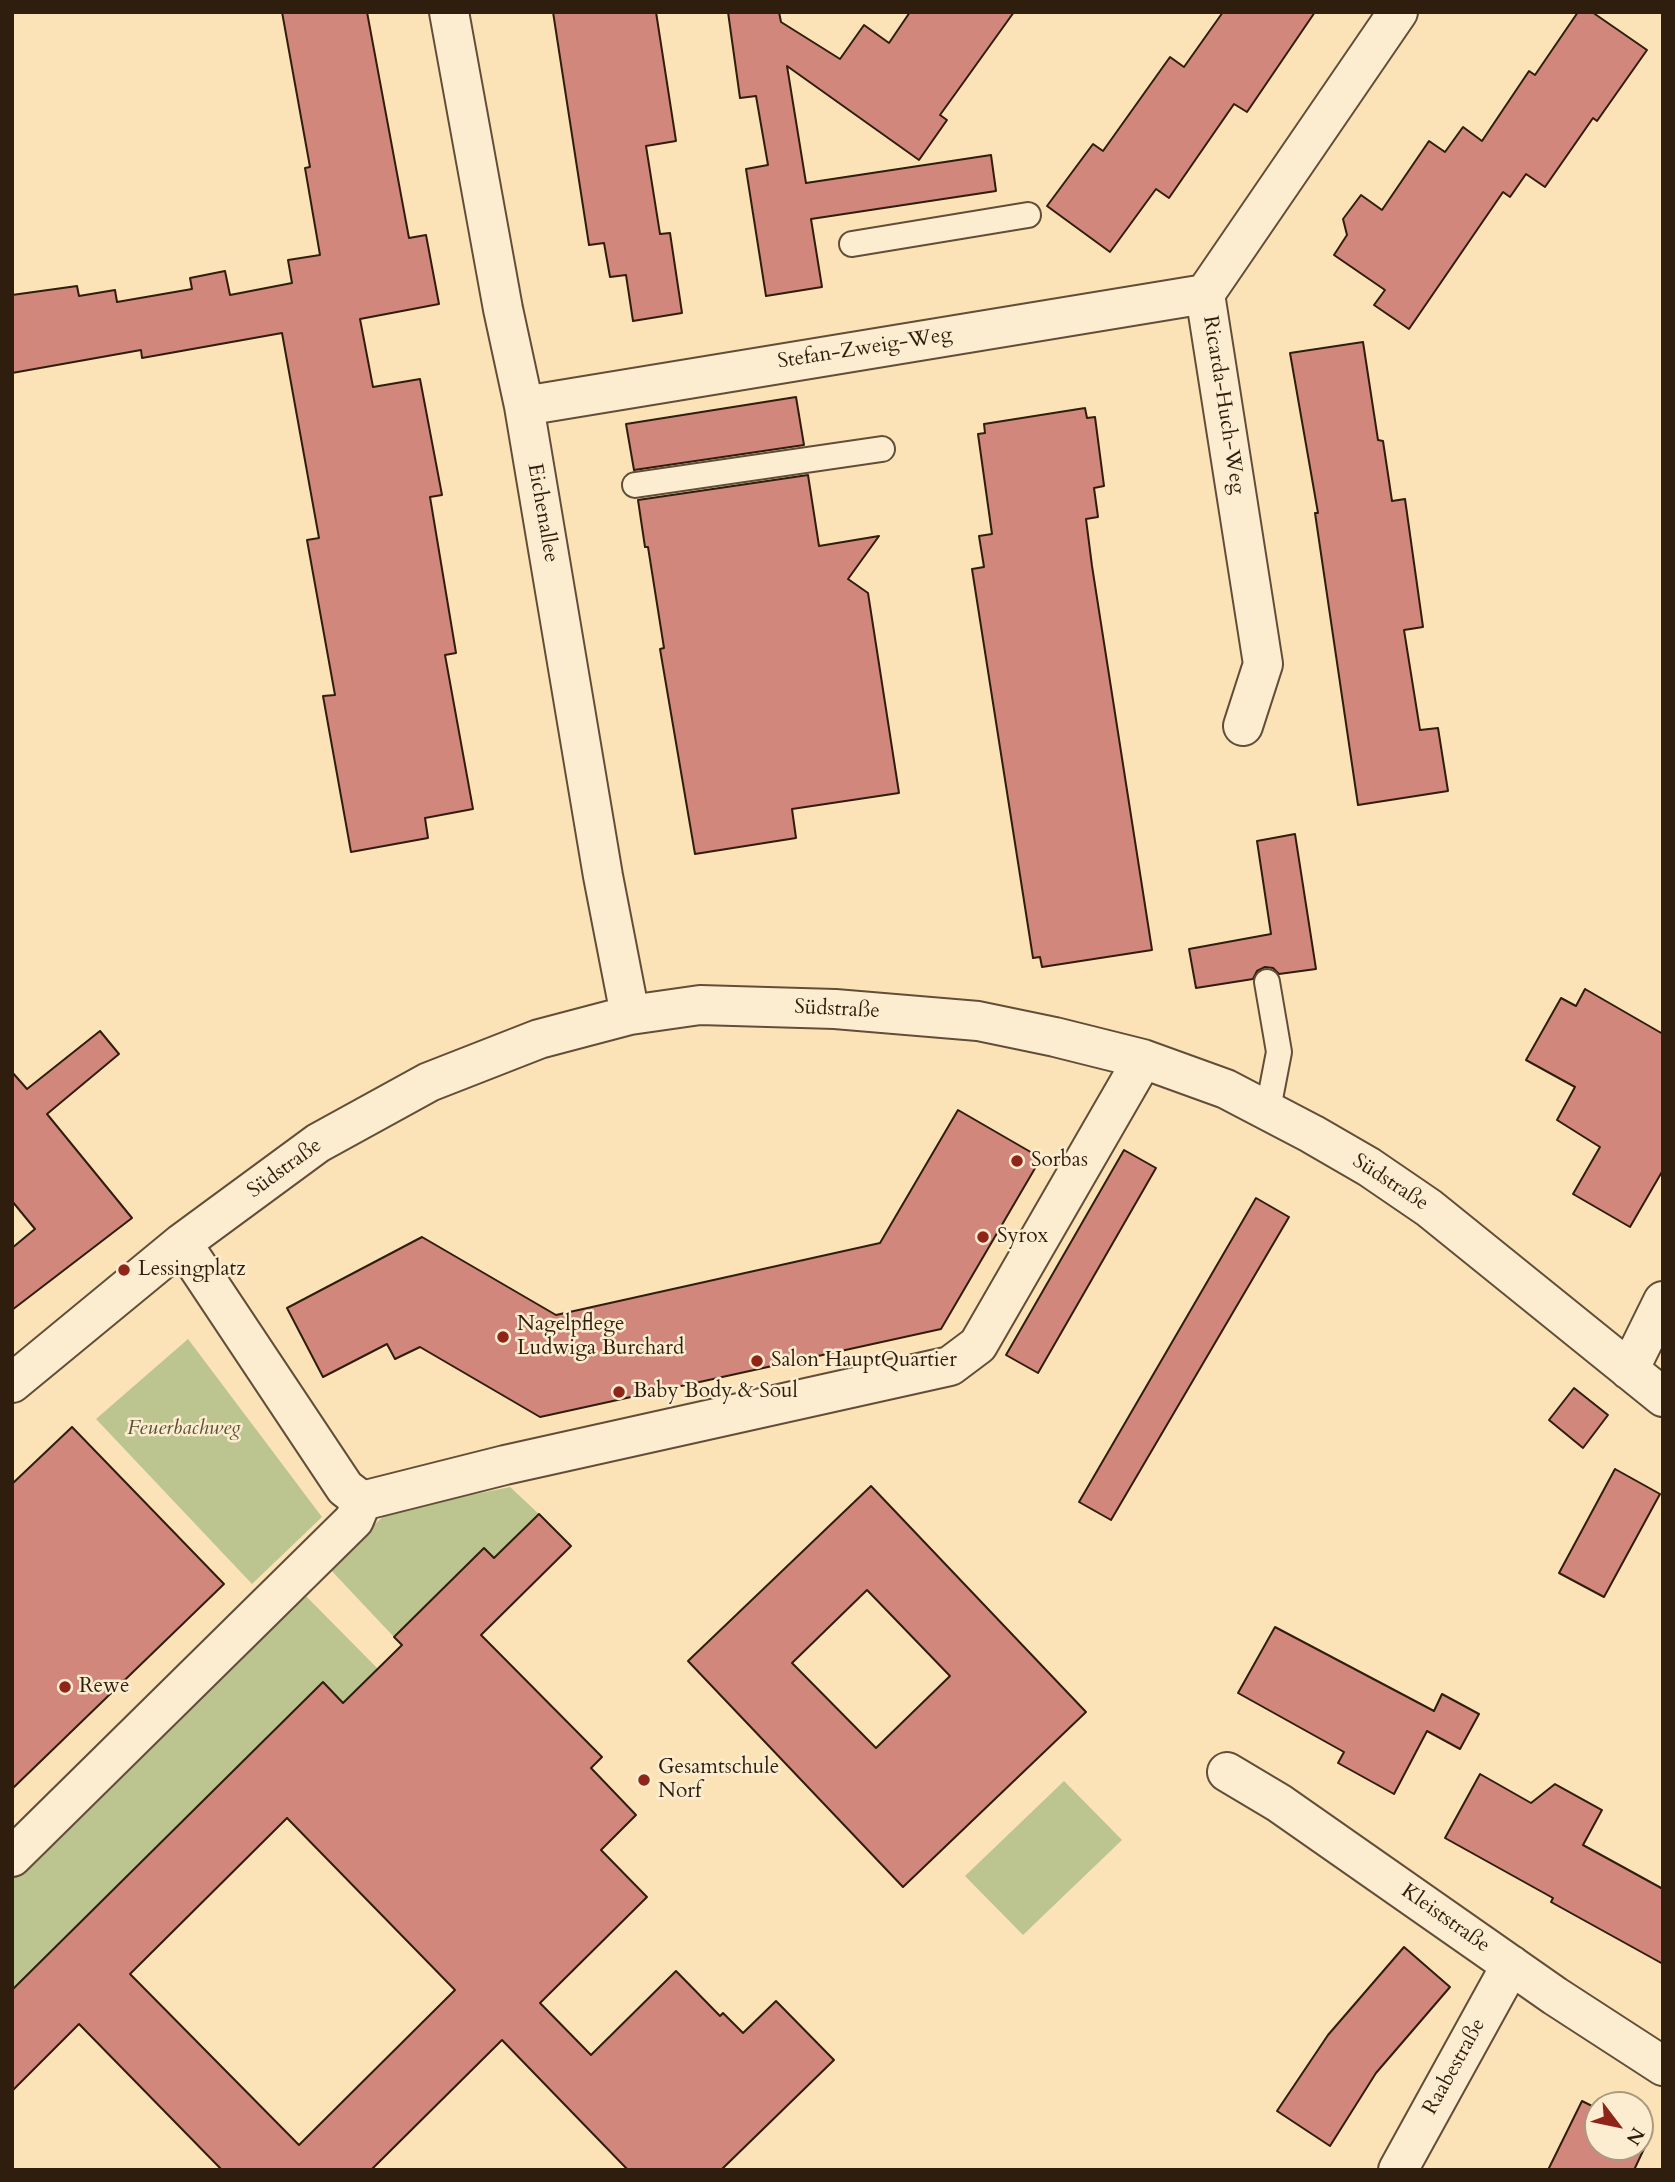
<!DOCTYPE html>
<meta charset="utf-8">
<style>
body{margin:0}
#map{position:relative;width:1675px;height:2182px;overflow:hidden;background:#fce3b7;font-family:Cardo,serif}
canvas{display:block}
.frame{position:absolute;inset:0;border:14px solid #2f1d0e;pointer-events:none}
.north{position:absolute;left:1584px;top:2091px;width:70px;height:70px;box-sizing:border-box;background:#fdedd0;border:2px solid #ab9a82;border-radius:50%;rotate:122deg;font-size:19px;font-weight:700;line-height:28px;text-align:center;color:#2f1d0e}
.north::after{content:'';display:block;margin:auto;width:24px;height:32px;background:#8f2418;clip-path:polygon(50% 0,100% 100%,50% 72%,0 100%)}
</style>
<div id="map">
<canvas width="1675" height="2182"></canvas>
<div class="frame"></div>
<div class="north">N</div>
</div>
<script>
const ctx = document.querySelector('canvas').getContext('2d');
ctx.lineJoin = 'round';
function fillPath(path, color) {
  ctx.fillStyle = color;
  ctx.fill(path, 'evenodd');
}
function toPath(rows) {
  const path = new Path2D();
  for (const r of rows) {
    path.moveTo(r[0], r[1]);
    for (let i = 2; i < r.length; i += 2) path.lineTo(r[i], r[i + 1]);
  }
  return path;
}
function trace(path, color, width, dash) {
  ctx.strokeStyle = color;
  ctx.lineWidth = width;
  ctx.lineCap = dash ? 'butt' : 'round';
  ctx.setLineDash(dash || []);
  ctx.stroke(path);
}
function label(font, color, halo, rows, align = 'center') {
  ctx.font = font + ' Cardo,serif';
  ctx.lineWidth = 5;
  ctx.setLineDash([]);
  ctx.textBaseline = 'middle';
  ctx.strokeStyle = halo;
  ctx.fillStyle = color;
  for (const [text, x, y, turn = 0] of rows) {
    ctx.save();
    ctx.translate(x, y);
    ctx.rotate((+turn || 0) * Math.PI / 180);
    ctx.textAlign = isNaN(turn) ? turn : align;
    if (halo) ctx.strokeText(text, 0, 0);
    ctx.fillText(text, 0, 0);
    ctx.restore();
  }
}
fillPath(toPath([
 [188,1339,322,1517,252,1584,96,1419],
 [510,1487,539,1514,494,1558,483,1548,394,1637,328,1567,388,1512],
 [303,1593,378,1669,343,1703,324,1683,12,1990,12,1878],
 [1064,1781,1122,1840,1023,1935,965,1876]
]), '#bcc490');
const building = toPath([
 [282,12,367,12,409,238,426,235,439,304,360,319,373,387,420,379,442,495,430,497,456,653,445,655,473,809,425,818,428,838,351,852,323,696,335,695,307,540,319,538,282,333,142,358,141,350,12,373,12,295,77,286,79,296,115,290,117,302,192,289,190,278,225,271,230,295,292,283,288,260,320,255,305,168,310,167,282,12],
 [553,12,656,12,676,141,646,146,660,234,670,233,682,313,633,321,626,275,610,277,604,243,589,245,553,12],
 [728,12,779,12,781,22,840,59,864,25,889,43,910,12,1014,12,940,115,947,120,919,160,787,66,806,183,991,155,996,191,811,219,822,287,766,296,746,169,768,165,756,96,740,98,728,12],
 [1223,12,1315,12,1247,112,1234,104,1169,198,1156,189,1110,252,1047,206,1093,144,1103,151,1170,57,1184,67,1223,12],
 [1578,12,1592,12,1647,50,1597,121,1593,118,1545,187,1526,174,1510,197,1503,192,1409,329,1374,305,1385,290,1334,255,1347,235,1343,219,1361,195,1382,210,1429,141,1445,152,1463,127,1482,141,1529,71,1535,75,1578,12],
 [1363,342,1378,440,1383,441,1392,501,1405,499,1423,627,1404,630,1420,730,1438,728,1448,791,1358,805,1315,513,1318,513,1290,353,1363,342],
 [796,397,804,445,634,470,626,424,796,397],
 [1085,408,1087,418,1095,417,1104,486,1094,488,1098,517,1086,519,1092,566,1152,950,1042,967,1040,957,1033,958,972,569,984,567,979,536,992,534,978,434,985,433,984,424,1085,408],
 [808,475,819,546,879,536,848,579,868,593,899,793,792,809,796,838,695,854,660,649,664,648,648,547,645,547,638,500,808,475],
 [1295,834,1316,969,1279,974,1273,968,1265,967,1257,971,1253,979,1196,988,1189,949,1271,934,1257,841,1295,834],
 [1585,989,1663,1034,1663,1170,1630,1227,1573,1194,1600,1147,1557,1120,1575,1087,1526,1060,1561,998,1576,1006,1585,989],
 [100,1031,119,1054,47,1114,132,1218,12,1310,12,1248,35,1229,12,1201,12,1072,27,1089,100,1031],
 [958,1110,1041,1158,941,1329,540,1417,420,1347,395,1359,387,1344,323,1377,287,1308,422,1237,556,1315,880,1243,958,1110],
 [1124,1150,1156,1168,1038,1373,1006,1355,1124,1150],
 [1256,1198,1289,1217,1111,1520,1079,1502,1256,1198],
 [1574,1388,1608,1415,1583,1448,1549,1420,1574,1388],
 [72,1427,224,1584,12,1789,12,1484,72,1427],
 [1615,1469,1660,1494,1604,1597,1559,1573,1615,1469],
 [871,1486,1086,1712,903,1887,688,1661,871,1486],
 [867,1590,950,1676,876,1748,792,1663,867,1590],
 [539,1514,571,1546,481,1635,602,1757,591,1768,636,1815,601,1850,647,1897,540,2003,591,2055,676,1971,720,2016,723,2013,743,2033,776,2001,834,2060,721,2170,628,2170,502,2040,371,2170,222,2170,79,2024,12,2091,12,1990,323,1682,343,1703,402,1645,394,1637,484,1548,494,1558,539,1514],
 [287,1818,455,1990,299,2145,130,1974,287,1818],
 [1275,1627,1434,1711,1442,1694,1479,1714,1460,1749,1427,1731,1394,1794,1338,1763,1344,1752,1238,1693,1275,1627],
 [1480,1774,1531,1803,1555,1784,1602,1810,1583,1845,1663,1889,1663,1964,1551,1902,1553,1898,1445,1838,1480,1774],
 [1404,1947,1450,1987,1376,2073,1330,2146,1277,2111,1328,2035,1404,1947],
 [1582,2101,1598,2109,1598,2147,1640,2147,1640,2129,1651,2134,1634,2170,1548,2170,1582,2101]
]);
fillPath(building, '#d1877c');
trace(building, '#2f1d0e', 2);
const lane = toPath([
 [852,244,1028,215],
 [635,485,882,449],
 [1267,982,1279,1052,1268,1109]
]);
const street = toPath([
 [449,12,503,309,524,406,603,876,630,1015],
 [524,406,1205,294],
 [1243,726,1263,664,1205,294,1398,12],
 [182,1243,345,1488,362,1501,505,1465,950,1366,978,1345,1143,1059],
 [1629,1370,1663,1301],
 [12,1383,182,1243,318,1143,429,1082,539,1039,630,1015,700,1005,835,1009,978,1021,1055,1037,1143,1059,1226,1089,1312,1134,1369,1167,1429,1208,1663,1397],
 [1227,1772,1279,1803,1555,1996,1663,2066],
 [12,1857,354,1520,362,1501],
 [1398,2170,1511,1965]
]);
trace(lane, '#624e38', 28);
trace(street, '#624e38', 42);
trace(lane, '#fdedd0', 24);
trace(street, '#fdedd0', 38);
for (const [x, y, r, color] of [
 [1017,1161,7,"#8f2418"],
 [983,1237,7,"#8f2418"],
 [124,1270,7,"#8f2418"],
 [503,1337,7,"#8f2418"],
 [757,1361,7,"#8f2418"],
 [619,1392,7,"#8f2418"],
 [65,1687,7,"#8f2418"],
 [644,1780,7,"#8f2418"]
]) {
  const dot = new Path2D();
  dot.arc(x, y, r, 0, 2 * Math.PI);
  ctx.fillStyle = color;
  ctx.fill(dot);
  trace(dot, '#fdedd0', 2.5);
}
label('21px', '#2f1d0e', '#fdedd0', [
 ["Stefan-Zweig-Weg",865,349,-9],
 ["Ricarda-Huch-Weg",1223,405,81],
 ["Eichenallee",542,513,80],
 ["Südstraße",837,1010,3],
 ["Südstraße",285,1169,-36],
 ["Südstraße",1390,1183,33],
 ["Kleiststraße",1445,1919,35],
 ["Raabestraße",1455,2067,-61]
]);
label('21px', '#2f1d0e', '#fdedd0', [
 ["Sorbas",1031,1161],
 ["Syrox",997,1237],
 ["Lessingplatz",138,1270],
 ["Nagelpflege",517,1325],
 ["Ludwiga Burchard",517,1349],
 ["Salon HauptQuartier",771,1361],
 ["Baby Body & Soul",633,1392],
 ["Rewe",79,1687],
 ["Gesamtschule",658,1768],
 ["Norf",658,1792]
], 'left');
label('italic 21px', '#594f35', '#fdedd0', [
 ["Feuerbachweg",184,1429]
]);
</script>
